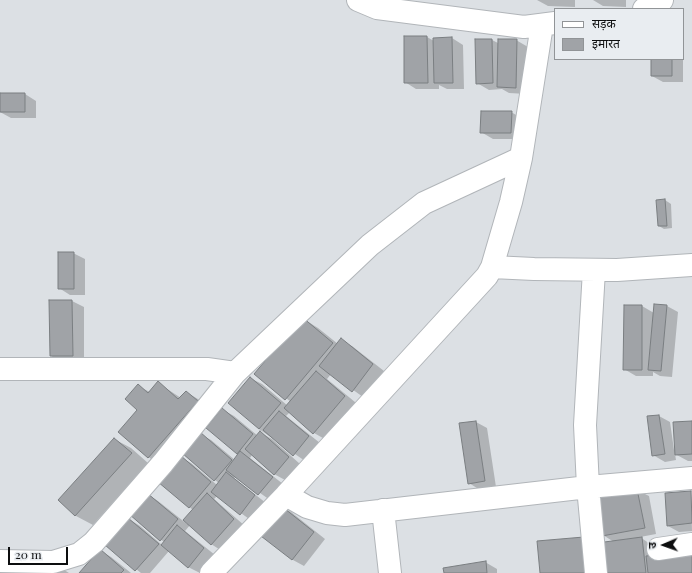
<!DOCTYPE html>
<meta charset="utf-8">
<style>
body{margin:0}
#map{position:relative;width:692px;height:573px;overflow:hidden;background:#dce0e4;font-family:"Playfair Display","Noto Sans Devanagari",serif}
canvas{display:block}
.legend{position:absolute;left:554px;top:8px;width:130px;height:52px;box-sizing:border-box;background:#e9edf1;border:1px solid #919497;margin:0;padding:5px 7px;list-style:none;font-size:12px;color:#0d0e0f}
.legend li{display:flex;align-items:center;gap:8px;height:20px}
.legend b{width:20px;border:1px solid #919497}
.north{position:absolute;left:644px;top:525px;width:40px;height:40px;-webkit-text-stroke:3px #e9edf1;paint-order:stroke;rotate:268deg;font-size:11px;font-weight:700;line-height:16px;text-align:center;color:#0d0e0f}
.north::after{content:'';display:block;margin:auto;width:14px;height:18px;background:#0d0e0f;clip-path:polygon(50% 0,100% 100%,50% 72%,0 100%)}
.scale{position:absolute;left:8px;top:547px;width:60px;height:18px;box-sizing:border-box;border:2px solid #0d0e0f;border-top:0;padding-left:5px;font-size:12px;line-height:14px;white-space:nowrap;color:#0d0e0f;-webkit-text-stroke:3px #e9edf1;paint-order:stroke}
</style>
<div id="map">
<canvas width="692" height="573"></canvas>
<ul class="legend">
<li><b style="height:5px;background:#fff"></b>सड़क</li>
<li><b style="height:11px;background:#a0a3a7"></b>इमारत</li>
</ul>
<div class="north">उ</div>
<div class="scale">20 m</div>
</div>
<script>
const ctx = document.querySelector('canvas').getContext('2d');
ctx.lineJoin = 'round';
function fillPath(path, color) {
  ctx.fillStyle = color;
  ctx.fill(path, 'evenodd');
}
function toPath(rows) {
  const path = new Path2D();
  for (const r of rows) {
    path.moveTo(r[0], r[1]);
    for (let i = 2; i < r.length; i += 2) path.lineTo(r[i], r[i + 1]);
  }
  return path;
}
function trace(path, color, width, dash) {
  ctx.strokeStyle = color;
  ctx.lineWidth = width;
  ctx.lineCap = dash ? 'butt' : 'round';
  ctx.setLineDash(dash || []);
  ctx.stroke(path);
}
fillPath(toPath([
 [537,0,575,0,575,7,548,6],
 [593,0,626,0,626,7,603,6],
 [405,37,427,37,434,41,452,38,463,45,464,89,447,89,439,85,439,89,416,89,405,82],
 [492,40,498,43,516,40,528,47,527,94,509,93,502,89,489,90,477,83],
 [652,59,683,59,683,82,663,82,652,76],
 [0,94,25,94,36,101,36,118,11,118,0,112],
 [511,112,523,119,522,139,493,139,481,132],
 [665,200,671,204,672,228,664,229,659,226],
 [73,253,85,259,85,295,70,295,59,288],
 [50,301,72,301,84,307,84,362,62,362,51,356],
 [655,305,667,306,678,312,672,377,660,376,653,372,653,376,636,376,624,369,625,306,642,306,654,313],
 [302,318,318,328,338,344,341,340,352,346,384,371,363,397,331,374,327,379,361,407,330,442,314,433,290,412,286,416,320,443,305,461,259,429,250,378,262,384,288,406,291,402,256,374],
 [158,383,181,398,186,392,203,402,165,467,148,457,139,410,138,386,150,392],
 [223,410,234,416,258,436,261,433,272,439,300,464,285,480,274,474,252,455,250,458,283,484,270,500,236,476,234,478,266,503,252,521,217,496,214,499,245,526,222,551,211,544,190,525,185,531,215,555,200,573,188,567,169,551,150,573,141,573,107,545,129,519,140,526,162,545,165,542,161,540,147,494,158,501,187,524,188,523,193,510,159,482,180,457,191,463,217,485,219,483,215,480,200,434,211,440,235,460,240,454,237,453],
 [659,416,670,422,674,450,692,422,692,461,688,461,675,454,676,460,665,462,653,455],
 [476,422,487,428,496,487,480,490,469,483],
 [114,439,131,448,148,463,93,525,76,516,59,500],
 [637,490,649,496,656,534,640,537,692,573,541,573,598,547,614,542,603,535],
 [691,492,692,531,679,532,668,526],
 [280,506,291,512,325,539,304,566,293,560,259,533],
 [100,550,111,557,131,573,81,573],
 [485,562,497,569,497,573,445,573],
 [61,568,69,573,13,573,13,569]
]), '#0003');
const building = toPath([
 [404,36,427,36,428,83,404,83,404,36],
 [452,37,453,83,434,83,433,38,452,37],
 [475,39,492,39,493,83,476,84,475,39],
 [498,39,517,39,516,88,497,87,498,39],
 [651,59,672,59,672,76,651,76,651,59],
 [0,93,25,93,25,112,0,112,0,93],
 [481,111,512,111,511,133,480,133,481,111],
 [665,199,667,226,658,226,656,200,665,199],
 [58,252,74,252,74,289,58,289,58,252],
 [49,300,72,300,73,356,50,356,49,300],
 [654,304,667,305,661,371,648,370,654,304],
 [624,305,642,305,642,370,623,370,624,305],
 [302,317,333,343,285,400,254,374,302,317],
 [341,338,373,364,352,392,319,366,341,338],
 [316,371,345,396,313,434,284,408,316,371],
 [250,377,281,403,259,429,228,403,250,377],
 [158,381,178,399,186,391,198,401,148,458,118,432,137,410,125,399,138,384,148,393,158,381],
 [222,408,253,434,237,454,206,428,222,408],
 [279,411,309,436,293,456,263,430,279,411],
 [659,415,665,454,652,456,647,416,659,415],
 [476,421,485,481,468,484,459,423,476,421],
 [692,421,692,454,675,455,673,422,692,421],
 [260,431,289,457,274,475,245,449,260,431],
 [200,432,232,460,214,481,182,453,200,432],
 [114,438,132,453,75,516,58,500,114,438],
 [240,451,273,477,258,495,226,470,240,451],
 [180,455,211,482,189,508,158,482,180,455],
 [226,472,255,495,240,515,211,492,226,472],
 [637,489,645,528,602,536,594,497,637,489],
 [691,491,692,523,667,526,665,493,691,491],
 [147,493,178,519,160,541,129,514,147,493],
 [207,493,234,519,211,545,183,520,207,493],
 [280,505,314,532,292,560,257,533,280,505],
 [128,518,159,544,135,571,105,545,128,518],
 [177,525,204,548,188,568,161,545,177,525],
 [584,537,587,573,540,573,537,541,584,537],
 [642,537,646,573,600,573,597,543,642,537],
 [100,549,124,570,121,573,79,573,100,549],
 [692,552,692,573,648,573,646,556,692,552],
 [486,561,487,573,444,573,443,568,486,561]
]);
fillPath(building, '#a0a3a7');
trace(building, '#7a7e81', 1);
const street = toPath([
 [358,0,377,8,524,27,555,23],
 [644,9,652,7,662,0],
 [492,267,534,269,617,270,692,265],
 [594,270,585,425,588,487,596,573],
 [0,369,207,369,235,373],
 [286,495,307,507,327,513,345,515,588,487,692,478],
 [383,510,390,573],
 [658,549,692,544],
 [0,561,53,562,79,554,94,542,163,463,235,373,370,245,424,203,521,158],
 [211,573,286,495,487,276,492,267,511,202,521,158,542,25]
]);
trace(street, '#b1b5b9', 24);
trace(street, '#fff', 22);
</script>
